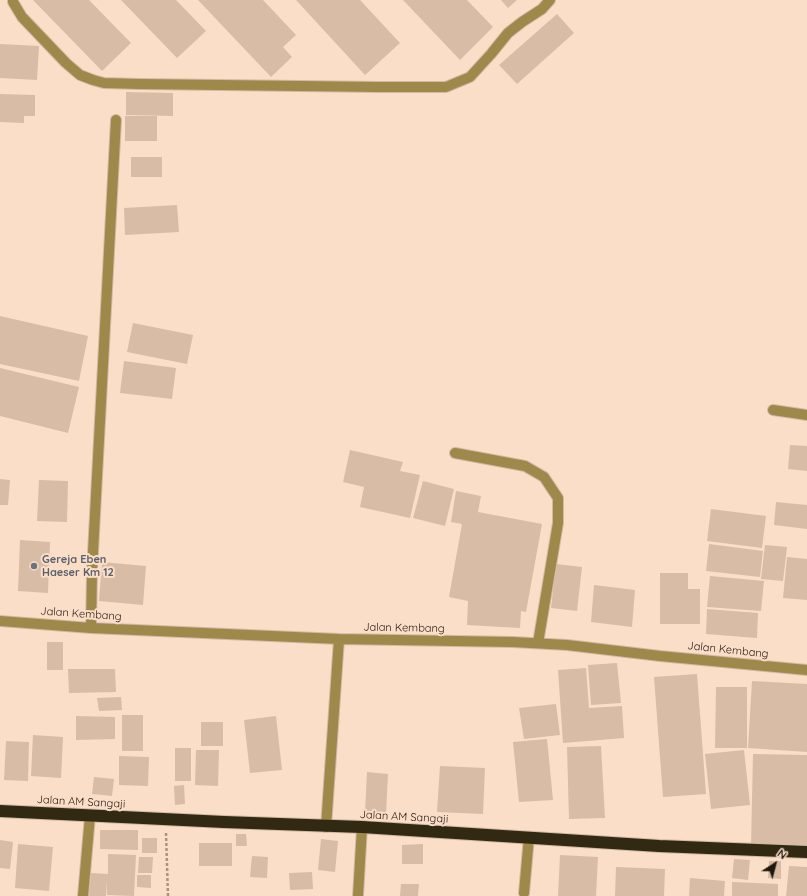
<!DOCTYPE html>
<style>
body{margin:0}
#map{position:relative;width:807px;height:896px;overflow:hidden;background:#fbdec8;font-family:Quicksand,sans-serif}
canvas{display:block}
.north{position:absolute;left:755px;top:844px;width:40px;height:40px;-webkit-text-stroke:3px #fbdec8;paint-order:stroke;rotate:36deg;font-size:11px;font-weight:700;line-height:16px;text-align:center;color:#1f160e}
.north::after{content:'';display:block;margin:auto;width:14px;height:18px;background:#1f160e;clip-path:polygon(50% 0,100% 100%,50% 72%,0 100%)}
</style>
<div id="map">
<canvas width="807" height="896"></canvas>
<div class="north">N</div>
</div>
<script>
const ctx = document.querySelector('canvas').getContext('2d');
ctx.lineJoin = 'round';
function fillPath(path, color) {
  ctx.fillStyle = color;
  ctx.fill(path, 'evenodd');
}
function toPath(rows) {
  const path = new Path2D();
  for (const r of rows) {
    path.moveTo(r[0], r[1]);
    for (let i = 2; i < r.length; i += 2) path.lineTo(r[i], r[i + 1]);
  }
  return path;
}
function trace(path, color, width, dash) {
  ctx.strokeStyle = color;
  ctx.lineWidth = width;
  ctx.lineCap = dash ? 'butt' : 'round';
  ctx.setLineDash(dash || []);
  ctx.stroke(path);
}
function label(font, color, halo, rows, align = 'center') {
  ctx.font = font + ' Quicksand,sans-serif';
  ctx.lineWidth = 4;
  ctx.setLineDash([]);
  ctx.textBaseline = 'middle';
  ctx.strokeStyle = halo;
  ctx.fillStyle = color;
  for (const [text, x, y, turn = 0] of rows) {
    ctx.save();
    ctx.translate(x, y);
    ctx.rotate((+turn || 0) * Math.PI / 180);
    ctx.textAlign = isNaN(turn) ? turn : align;
    if (halo) ctx.strokeText(text, 0, 0);
    ctx.fillText(text, 0, 0);
    ctx.restore();
  }
}
fillPath(toPath([
 [33,0,89,0,131,43,102,71],
 [121,0,176,0,206,31,177,58],
 [198,0,263,0,296,35,283,47,292,57,271,77],
 [296,0,360,0,400,43,365,75],
 [403,0,467,0,493,27,460,60],
 [501,0,517,0,508,8],
 [557,14,574,33,517,84,499,65],
 [0,44,39,46,37,80,0,78],
 [126,92,173,93,173,116,126,115],
 [0,94,35,95,35,116,24,116,24,123,0,122],
 [125,116,157,116,157,141,125,141],
 [131,157,162,157,162,177,131,177],
 [177,205,179,232,125,235,124,208],
 [0,316,88,336,79,381,0,364],
 [133,323,193,335,187,364,127,352],
 [124,361,176,368,172,399,120,393],
 [0,368,79,387,68,433,0,416],
 [790,445,807,446,807,471,788,469],
 [350,450,403,462,400,471,420,475,410,518,360,507,364,487,343,482],
 [0,479,10,480,8,505,0,505],
 [39,480,68,481,67,522,37,521],
 [423,481,454,489,445,526,413,518],
 [456,491,481,496,478,512,542,524,526,612,521,611,520,628,467,625,468,601,449,597,462,524,451,522],
 [776,502,807,505,807,529,774,525],
 [711,509,766,516,762,548,707,541],
 [20,540,50,542,48,593,18,591],
 [709,544,763,551,760,577,706,571],
 [765,545,787,547,783,581,761,579],
 [787,557,807,559,807,600,783,598],
 [102,562,146,566,143,605,99,601],
 [556,564,582,567,577,611,551,608],
 [660,573,688,573,688,589,700,589,700,624,660,624],
 [710,576,764,581,761,611,707,607],
 [594,585,635,590,632,627,591,622],
 [707,609,758,613,757,638,706,634],
 [47,642,63,642,63,670,47,670],
 [617,663,621,703,591,705,588,665],
 [586,668,589,708,622,706,624,738,563,743,558,670],
 [68,669,115,669,116,692,69,693],
 [697,674,706,794,663,797,654,677],
 [752,681,807,684,807,752,748,748],
 [716,687,747,687,747,748,715,748],
 [121,697,122,710,99,711,97,698],
 [556,704,560,735,524,739,519,708],
 [122,715,143,715,143,751,122,751],
 [76,716,115,717,115,739,76,740],
 [276,716,282,770,250,773,244,720],
 [201,722,223,722,223,746,201,746],
 [33,735,63,737,61,778,31,776],
 [547,739,553,800,519,802,513,742],
 [6,741,29,742,28,781,4,780],
 [601,746,605,818,569,819,567,747],
 [175,748,191,748,191,781,175,781],
 [196,750,219,750,218,786,195,785],
 [744,750,750,805,711,809,705,754],
 [753,754,807,755,807,846,751,845],
 [119,756,149,757,148,786,119,785],
 [440,766,485,768,483,814,437,812],
 [367,772,388,774,386,813,365,812],
 [94,777,114,779,112,796,92,794],
 [184,785,185,804,175,805,174,786],
 [100,830,138,830,138,850,100,849],
 [236,834,246,834,247,846,236,846],
 [142,838,157,838,157,853,142,853],
 [321,839,338,841,335,872,318,870],
 [0,840,13,842,10,869,0,868],
 [199,843,232,843,232,866,199,866],
 [18,844,53,847,49,891,15,888],
 [423,844,423,864,402,864,402,845],
 [108,854,136,855,134,896,107,895,107,880,106,896,89,896,91,873,108,874],
 [560,855,598,857,596,896,558,896],
 [252,856,268,857,267,878,250,877],
 [139,857,153,857,152,873,138,873],
 [734,859,750,860,748,880,732,878],
 [769,861,781,861,781,879,768,878],
 [789,866,807,867,807,896,786,896],
 [616,867,665,869,664,896,615,896],
 [312,872,313,889,290,890,289,873],
 [137,875,151,875,151,888,137,887],
 [690,878,725,881,724,896,689,896],
 [732,882,778,884,778,896,732,896],
 [401,884,419,884,418,896,400,896]
]), '#d8bca6');
const minor = toPath([
 [13,0,13,2,22,17,66,63,80,75,93,80,104,83,139,84,379,87,446,87,470,77,491,54,508,33,522,22,542,9,550,0],
 [773,410,807,415],
 [455,453,525,466,544,477,558,498,558,523,538,643],
 [0,621,91,628,339,639,513,642,567,645,660,656,807,670],
 [91,628,92,571,116,120],
 [326,827,339,639],
 [524,893,529,837],
 [83,896,90,816],
 [358,896,362,827]
]);
const highway = toPath([
 [0,811,224,822,362,827,659,846,807,852]
]);
trace(minor, '#d3baa7', 12);
trace(highway, '#d3baa7', 14);
trace(toPath([
 [166,833,168,896]
]), '#a99483', 2.5, [3, 2]);
trace(minor, '#9e884a', 10);
trace(highway, '#312912', 12);
for (const [x, y, r, color] of [
 [34,566,4,"#6b7280"]
]) {
  const dot = new Path2D();
  dot.arc(x, y, r, 0, 2 * Math.PI);
  ctx.fillStyle = color;
  ctx.fill(dot);
  trace(dot, '#fbdec8', 1.5);
}
label('bold 11px', '#5b616d', '#fbdec8', [
 ["Gereja Eben",42,560],
 ["Haeser Km 12",42,573]
], 'left');
label('11px', '#1f160e', '#fbdec8', [
 ["Jalan Kembang",81,614,4],
 ["Jalan Kembang",404,628,1],
 ["Jalan Kembang",728,650,6],
 ["Jalan AM Sangaji",81,802,3],
 ["Jalan AM Sangaji",404,817,3]
]);
</script>
